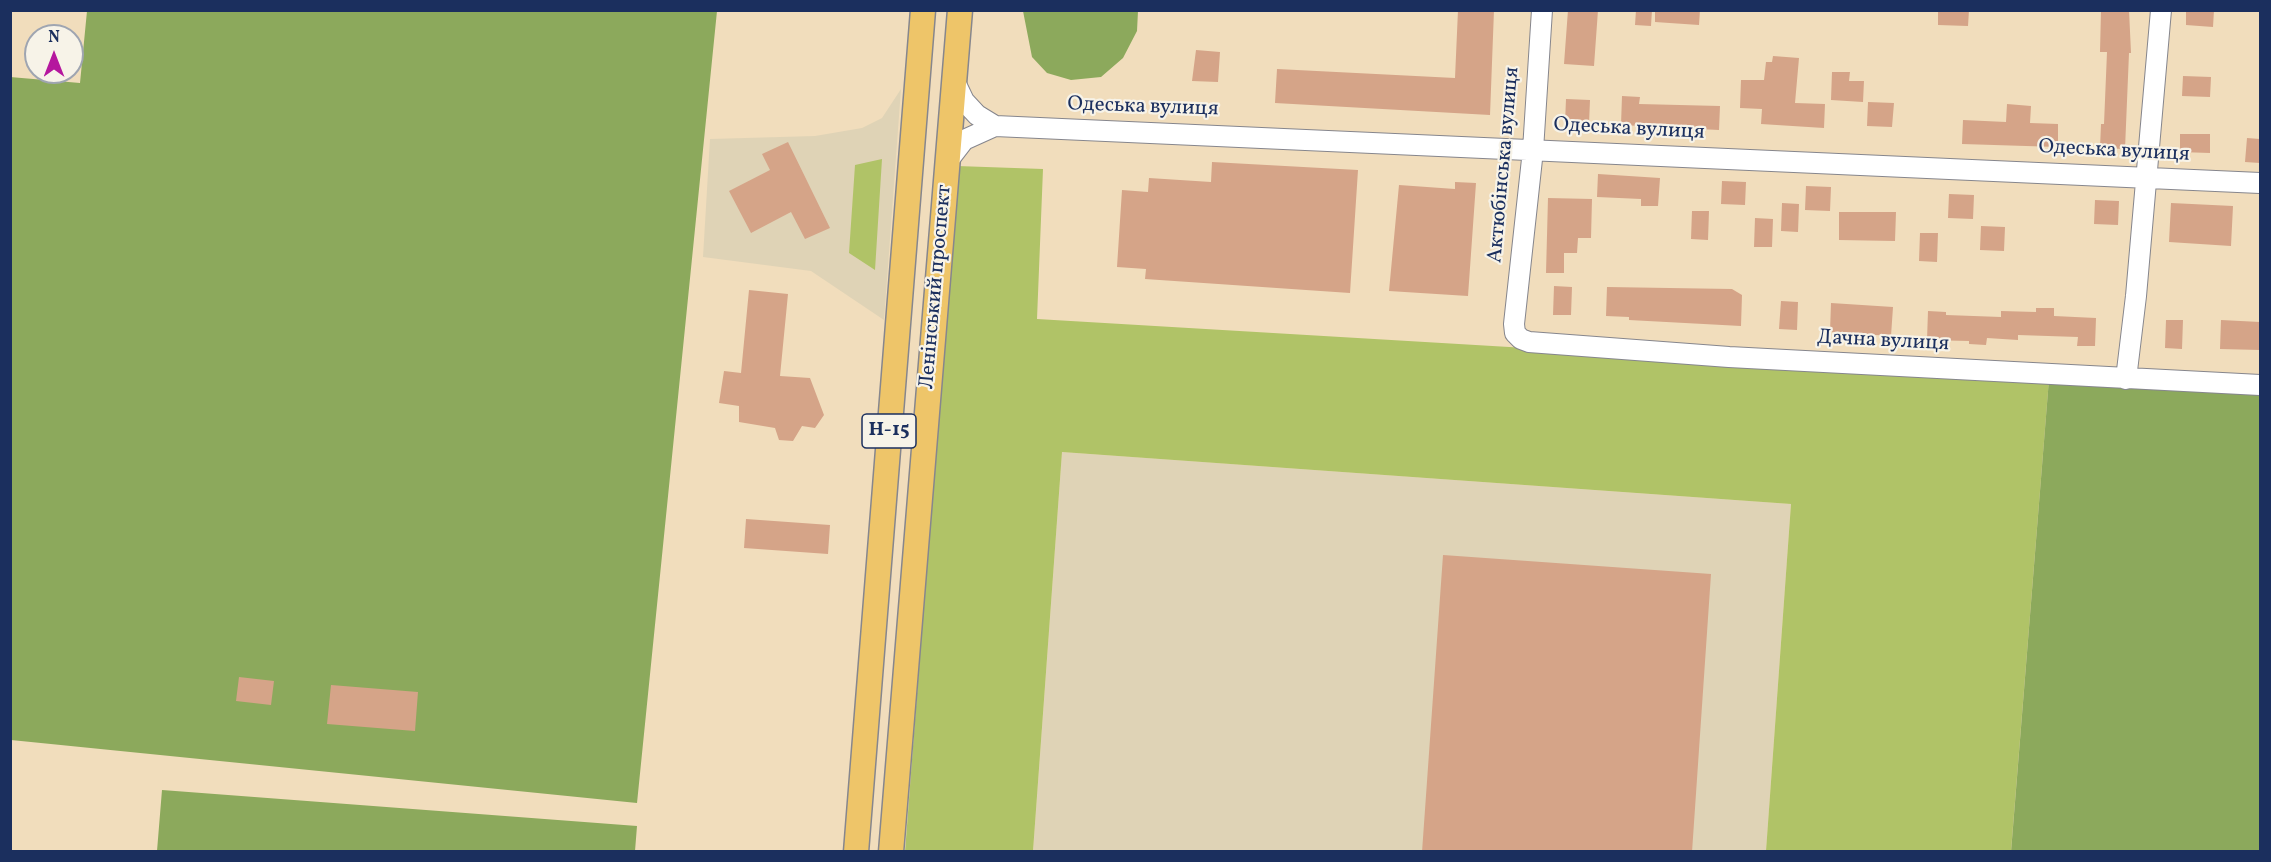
<!DOCTYPE html>
<meta charset="utf-8">
<style>
body{margin:0}
#map{position:relative;width:2271px;height:862px;overflow:hidden;background:#f1ddbc;font-family:Vollkorn,serif}
canvas{display:block}
.frame{position:absolute;inset:0;border:12px solid #1b2f5e;pointer-events:none}
.north{position:absolute;left:24px;top:24px;width:60px;height:60px;box-sizing:border-box;background:#f7f3e8;border:2px solid #9fa5b1;border-radius:50%;rotate:0deg;font-size:16px;font-weight:700;line-height:24px;text-align:center;color:#1b2f5e}
.north::after{content:'';display:block;margin:auto;width:21px;height:27px;background:#b5179e;clip-path:polygon(50% 0,100% 100%,50% 72%,0 100%)}
</style>
<div id="map">
<canvas width="2271" height="862"></canvas>
<div class="frame"></div>
<div class="north">N</div>
</div>
<script>
const ctx = document.querySelector('canvas').getContext('2d');
ctx.lineJoin = 'round';
function fillPath(path, color) {
  ctx.fillStyle = color;
  ctx.fill(path, 'evenodd');
}
function toPath(rows) {
  const path = new Path2D();
  for (const r of rows) {
    path.moveTo(r[0], r[1]);
    for (let i = 2; i < r.length; i += 2) path.lineTo(r[i], r[i + 1]);
  }
  return path;
}
function trace(path, color, width, dash) {
  ctx.strokeStyle = color;
  ctx.lineWidth = width;
  ctx.lineCap = dash ? 'butt' : 'round';
  ctx.setLineDash(dash || []);
  ctx.stroke(path);
}
function label(font, color, halo, rows, align = 'center') {
  ctx.font = font + ' Vollkorn,serif';
  ctx.lineWidth = 4.5;
  ctx.setLineDash([]);
  ctx.textBaseline = 'middle';
  ctx.strokeStyle = halo;
  ctx.fillStyle = color;
  for (const [text, x, y, turn = 0] of rows) {
    ctx.save();
    ctx.translate(x, y);
    ctx.rotate((+turn || 0) * Math.PI / 180);
    ctx.textAlign = isNaN(turn) ? turn : align;
    if (halo) ctx.strokeText(text, 0, 0);
    ctx.fillText(text, 0, 0);
    ctx.restore();
  }
}
fillPath(toPath([
 [901,89,884,320,811,271,703,257,710,139,815,136,862,128,882,118],
 [1062,452,1791,504,1766,851,1033,852]
]), '#dfd3b6');
fillPath(toPath([
 [882,159,875,270,849,253,855,165],
 [957,166,1043,169,1037,319,2049,379,2011,851,1766,851,1791,504,1062,452,1033,851,905,852]
]), '#b0c367');
fillPath(toPath([
 [87,11,717,11,637,803,11,740,10,77,80,83],
 [1023,11,1138,11,1137,31,1123,58,1101,77,1071,80,1047,73,1032,57],
 [2049,379,2260,394,2260,851,2011,852],
 [162,790,637,826,635,851,157,851]
]), '#8ca95c');
fillPath(toPath([
 [1458,10,1494,10,1490,115,1275,103,1277,69,1455,78],
 [1568,10,1598,10,1594,66,1564,64],
 [1636,10,1652,10,1651,26,1635,25],
 [1655,10,1700,10,1699,25,1655,22],
 [1938,10,1969,10,1968,26,1938,25],
 [2101,10,2129,10,2131,53,2129,53,2125,149,2100,148,2101,124,2104,124,2107,52,2100,52],
 [2186,10,2214,10,2213,27,2186,25],
 [1196,50,1220,52,1218,82,1192,81],
 [1773,56,1799,58,1795,103,1825,104,1824,128,1761,124,1762,109,1740,108,1741,80,1764,80,1766,62,1772,62],
 [1832,72,1850,72,1849,81,1864,81,1863,102,1831,100],
 [2183,76,2211,77,2210,97,2182,96],
 [1622,96,1640,97,1639,104,1720,106,1719,130,1621,125],
 [1566,99,1590,100,1589,124,1565,123],
 [1868,102,1894,103,1892,127,1867,126],
 [2007,104,2031,106,2030,123,2058,124,2058,147,1962,144,1963,120,2006,122],
 [2180,134,2210,134,2210,153,2180,152],
 [2247,138,2260,139,2260,163,2245,162],
 [788,142,830,228,805,239,791,212,751,233,729,191,770,170,762,154],
 [1212,162,1358,170,1350,293,1145,279,1146,269,1117,267,1122,190,1148,192,1149,178,1211,182],
 [1598,174,1660,178,1658,206,1641,206,1641,199,1597,197],
 [1722,181,1746,182,1745,205,1721,204],
 [1455,182,1476,183,1468,296,1389,291,1399,185,1455,189],
 [1806,186,1831,187,1830,211,1805,210],
 [1949,194,1974,195,1973,219,1948,218],
 [1548,198,1592,199,1591,238,1578,238,1577,253,1564,253,1564,273,1546,273],
 [2095,200,2119,201,2118,225,2094,224],
 [1782,203,1799,204,1798,232,1781,231],
 [2171,203,2233,206,2231,246,2169,242],
 [1692,211,1709,211,1708,240,1691,239],
 [1839,212,1896,212,1895,241,1839,240],
 [1755,218,1773,219,1772,247,1754,247],
 [1981,226,2005,227,2004,251,1980,250],
 [1920,233,1938,233,1937,262,1919,261],
 [1554,286,1572,287,1571,315,1553,315],
 [1607,287,1732,289,1742,295,1741,326,1629,320,1629,317,1606,316],
 [749,290,788,294,780,376,810,378,824,415,815,428,802,426,793,441,779,440,775,428,739,422,739,406,719,403,724,371,741,373],
 [1781,301,1798,302,1797,330,1779,329],
 [1831,303,1893,307,1891,336,1830,332],
 [2036,308,2054,308,2054,316,2096,318,2095,346,2077,346,2078,337,2018,335,2018,340,1987,338,1986,345,1969,344,1969,341,1927,340,1928,311,1946,312,1946,315,2001,317,2001,311,2036,312],
 [2166,320,2183,320,2182,349,2165,348],
 [2221,320,2260,322,2260,350,2220,349],
 [746,519,830,525,828,554,744,548],
 [1443,555,1711,574,1692,852,1422,852],
 [239,677,274,681,271,705,236,701],
 [331,685,418,692,415,731,327,724]
]), '#d5a488');
const minor = toPath([
 [1542,10,1533,150,1514,324,1515,333,1521,339,1529,342,1729,357,2260,385],
 [954,80,964,101,977,115,995,126],
 [947,162,964,140,995,126,2260,183],
 [2126,379,2136,296,2161,10]
]);
const major = toPath([
 [856,852,923,10],
 [891,852,960,10]
]);
trace(minor, '#86868d', 22);
trace(major, '#86868d', 27);
trace(minor, '#fff', 20);
trace(major, '#eec569', 24);
for (const [x, y, w] of [
 [889,431,54]
]) {
  const box = new Path2D();
  box.roundRect(x - w / 2, y - 17, w, 34, 4.5);
  ctx.fillStyle = '#f7f3e8';
  ctx.fill(box);
  trace(box, '#1b2f5e', 1.5);
}
label('bold 20px', '#1b2f5e', null, [
 ["Н-15",889,431]
]);
label('21px', '#1b2f5e', '#f7f3e8', [
 ["Одеська вулиця",1143,108,2],
 ["Одеська вулиця",1629,130,3],
 ["Одеська вулиця",2114,152,3],
 ["Актюбінська вулиця",1505,165,-85],
 ["Ленінський проспект",937,287,-85],
 ["Дачна вулиця",1883,342,3]
]);
</script>
